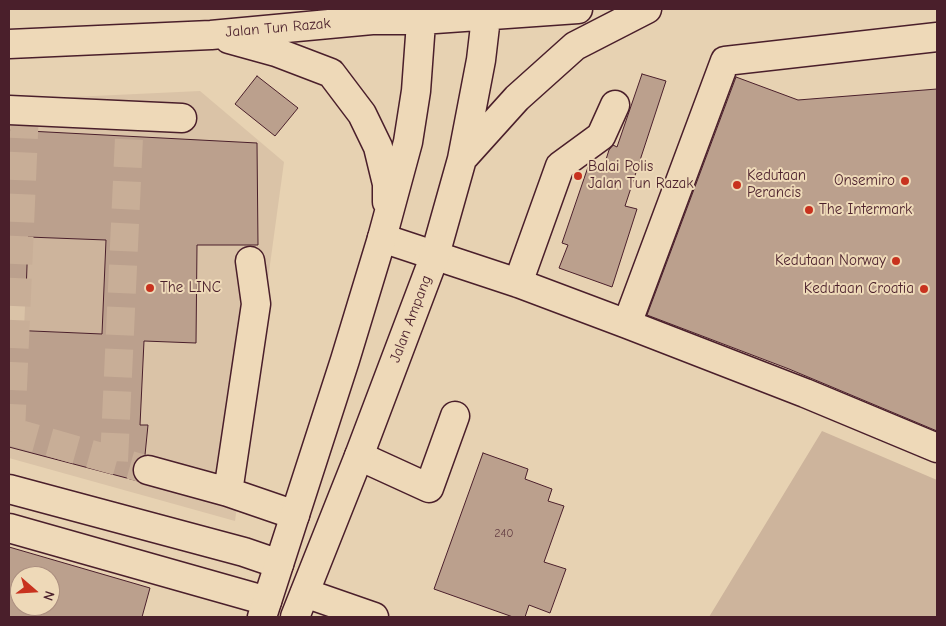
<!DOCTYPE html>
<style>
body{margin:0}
#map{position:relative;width:946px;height:626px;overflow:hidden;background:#e7d2b2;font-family:"Comic Neue",sans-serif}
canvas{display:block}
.frame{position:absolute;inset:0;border:10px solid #4a1f2b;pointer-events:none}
.north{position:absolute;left:10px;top:566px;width:50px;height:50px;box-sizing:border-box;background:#eed9b8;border:1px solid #ac8f80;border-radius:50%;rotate:109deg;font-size:14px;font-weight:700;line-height:20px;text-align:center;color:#4a1f2b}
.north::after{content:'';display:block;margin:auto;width:18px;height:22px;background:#c8321e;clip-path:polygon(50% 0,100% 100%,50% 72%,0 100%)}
</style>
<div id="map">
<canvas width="946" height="626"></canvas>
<div class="frame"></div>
<div class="north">N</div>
</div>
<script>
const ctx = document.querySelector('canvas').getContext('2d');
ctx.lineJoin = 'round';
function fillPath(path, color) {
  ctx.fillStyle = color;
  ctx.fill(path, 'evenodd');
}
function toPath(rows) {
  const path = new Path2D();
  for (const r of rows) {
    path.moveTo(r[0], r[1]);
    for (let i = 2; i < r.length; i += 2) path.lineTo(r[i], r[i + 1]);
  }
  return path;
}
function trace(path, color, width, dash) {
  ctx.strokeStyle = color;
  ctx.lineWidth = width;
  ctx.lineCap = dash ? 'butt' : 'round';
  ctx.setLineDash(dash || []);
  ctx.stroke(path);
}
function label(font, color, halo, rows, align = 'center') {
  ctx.font = font + ' "Comic Neue",sans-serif';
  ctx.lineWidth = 4;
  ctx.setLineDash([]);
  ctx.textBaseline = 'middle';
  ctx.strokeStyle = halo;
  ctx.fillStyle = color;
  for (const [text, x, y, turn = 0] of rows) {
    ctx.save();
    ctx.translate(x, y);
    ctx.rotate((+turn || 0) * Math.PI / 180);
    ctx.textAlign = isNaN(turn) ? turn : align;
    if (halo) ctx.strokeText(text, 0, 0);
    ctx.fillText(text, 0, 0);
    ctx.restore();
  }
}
fillPath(toPath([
 [200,91,284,162,235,521,9,458,9,100]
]), '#dac3a7');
fillPath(toPath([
 [28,237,106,240,102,334,24,330],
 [822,431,937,480,937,617,709,617]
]), '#cdb49c');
const building = toPath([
 [642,74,666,81,625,206,637,209,612,287,559,268,568,245,562,243,588,167,602,172,609,150,613,145,617,147,642,74],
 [257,76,298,108,275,136,235,104,257,76],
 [736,77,798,100,937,89,937,431,789,369,647,315,736,77],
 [9,130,257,143,258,245,197,245,196,343,144,341,140,425,148,425,145,455,137,459,133,466,133,474,138,481,9,447,9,330,102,334,106,240,28,237,26,294,9,293,9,130],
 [483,453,528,469,525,479,552,489,548,501,564,506,544,562,566,569,550,613,529,605,525,617,513,617,434,589,483,453],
 [9,547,150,588,142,617,9,617,9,547],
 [20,576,50,576,50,606,20,606,20,576]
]);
fillPath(building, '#bba08d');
trace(building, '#4a1f2b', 1);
trace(toPath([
 [9,431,148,470],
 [11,432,25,111],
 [114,461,130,116]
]), '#c8ae97', 28, [28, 14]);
const minor = toPath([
 [9,110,182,118],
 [382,238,518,283,627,324,805,393,937,448],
 [518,283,560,166,601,136,615,105],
 [627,324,725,61,937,37],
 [359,456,429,488,455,416],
 [148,470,228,492,295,515],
 [9,489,244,552,279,564],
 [228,492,256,304,250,261],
 [9,528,267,601],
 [305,593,374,617]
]);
const major = toPath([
 [229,39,276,52,331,73,362,114,378,147,387,184,387,202],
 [9,44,211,35,372,20,421,20,578,9],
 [462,159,517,98,575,46,647,9],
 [262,617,345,360,382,238,408,142,416,91,422,9],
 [295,617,359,456,435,255,462,159,481,60,487,9]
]);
trace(minor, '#4a1f2b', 31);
trace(major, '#4a1f2b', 31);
trace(minor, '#eed9b8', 28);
trace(major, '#eed9b8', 28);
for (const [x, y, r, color] of [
 [578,176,5,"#c8321e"],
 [905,181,5,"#c8321e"],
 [737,185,5,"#c8321e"],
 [809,210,5,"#c8321e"],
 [896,261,5,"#c8321e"],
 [150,288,5,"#c8321e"],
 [924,289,5,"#c8321e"]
]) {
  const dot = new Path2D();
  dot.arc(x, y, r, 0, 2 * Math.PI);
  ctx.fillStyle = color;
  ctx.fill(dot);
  trace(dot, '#eed9b8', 2);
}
label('12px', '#663f44', null, [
 ["240",504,534]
]);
label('15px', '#4a1f2b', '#eed9b8', [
 ["Jalan Tun Razak",278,28,-5],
 ["Jalan Ampang",411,319,-69]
]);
label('15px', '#4a1f2b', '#eed9b8', [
 ["Balai Polis",588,167],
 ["Jalan Tun Razak",588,184],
 ["Kedutaan",747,176],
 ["Perancis",747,193],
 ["Onsemiro",895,181,"right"],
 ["The Intermark",819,210],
 ["Kedutaan Norway",886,261,"right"],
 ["The LINC",160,288],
 ["Kedutaan Croatia",914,289,"right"]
], 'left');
</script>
